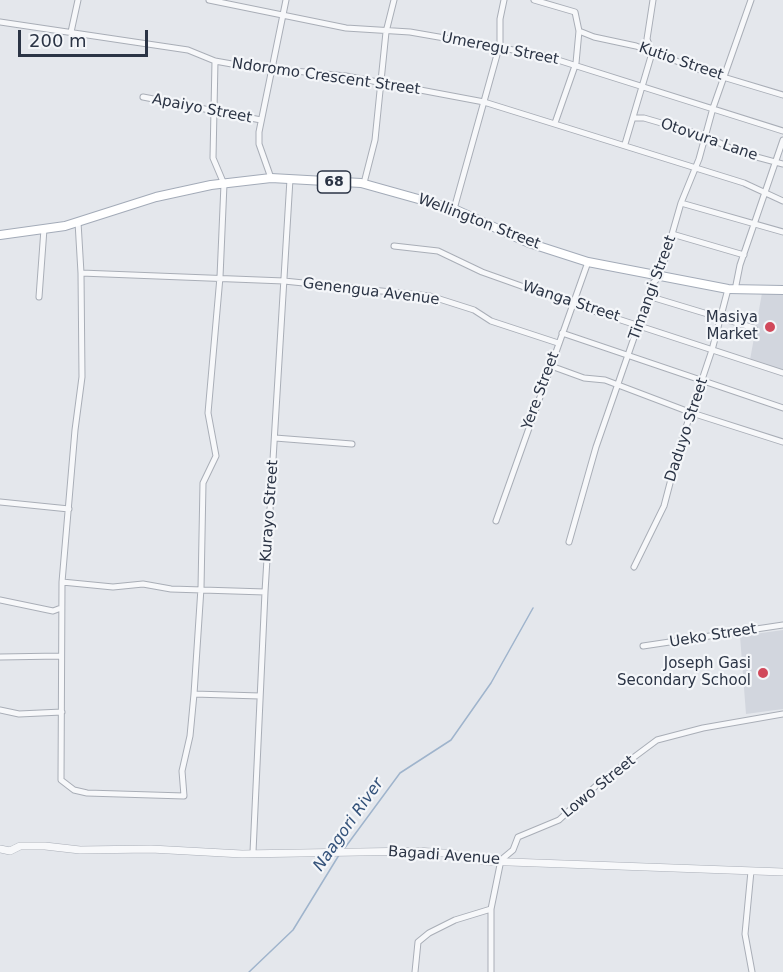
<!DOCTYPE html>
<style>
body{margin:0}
#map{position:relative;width:783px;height:972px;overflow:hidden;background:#e4e7ec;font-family:"DejaVu Sans",sans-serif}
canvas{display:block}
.scale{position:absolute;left:18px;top:30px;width:130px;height:27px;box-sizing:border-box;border:3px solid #2b3445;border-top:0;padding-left:8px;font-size:18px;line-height:21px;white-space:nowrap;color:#2b3445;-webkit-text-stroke:4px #f4f6f9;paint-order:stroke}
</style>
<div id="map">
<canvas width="783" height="972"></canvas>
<div class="scale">200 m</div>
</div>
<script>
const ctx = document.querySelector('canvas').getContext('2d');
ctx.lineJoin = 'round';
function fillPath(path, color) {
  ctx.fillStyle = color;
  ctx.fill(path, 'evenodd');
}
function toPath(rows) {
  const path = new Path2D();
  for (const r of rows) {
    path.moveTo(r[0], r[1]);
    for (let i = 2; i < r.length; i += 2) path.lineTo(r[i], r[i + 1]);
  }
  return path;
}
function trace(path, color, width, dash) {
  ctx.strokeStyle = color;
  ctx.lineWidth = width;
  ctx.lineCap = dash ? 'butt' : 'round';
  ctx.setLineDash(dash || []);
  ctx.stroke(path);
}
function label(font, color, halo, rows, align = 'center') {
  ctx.font = font + ' "DejaVu Sans",sans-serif';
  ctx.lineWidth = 4.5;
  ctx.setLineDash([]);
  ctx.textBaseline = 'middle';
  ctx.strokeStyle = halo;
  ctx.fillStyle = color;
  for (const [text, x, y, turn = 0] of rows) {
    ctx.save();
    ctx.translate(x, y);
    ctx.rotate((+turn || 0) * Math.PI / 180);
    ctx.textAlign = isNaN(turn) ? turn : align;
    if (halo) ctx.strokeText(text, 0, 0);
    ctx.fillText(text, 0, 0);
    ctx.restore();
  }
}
fillPath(toPath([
 [762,293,783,294,783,370,750,360],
 [783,630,783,709,746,714,740,636]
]), '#d2d6de');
trace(toPath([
 [344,849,400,773,451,740,491,683,533,608],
 [249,972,293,930,339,855]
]), '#9fb4cc', 1.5);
const minor = toPath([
 [209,0,346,28,410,32,542,55,783,131],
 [534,0,575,12,579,31,576,63,555,123],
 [0,22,188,50,215,61,243,66,346,76,484,102,744,183,783,201],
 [579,31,594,37,636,46,703,71,783,95],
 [71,32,78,0],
 [215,61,213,158,224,184,220,277,208,413,216,456,203,483,201,588,194,694,260,696],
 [143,97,261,120],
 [634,118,644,118,706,136,738,152,783,164],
 [625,144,652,53,647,39,653,0],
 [271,178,259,144,259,132,286,0],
 [364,183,375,140,386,32,394,0],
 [681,203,783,232],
 [454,209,500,44,500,19,504,0],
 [78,222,81,273,82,377,75,430,62,582,61,780,74,790,87,793,184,796,182,771,190,736,194,694],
 [672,234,744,255],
 [394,246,438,251,482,272,572,304,783,373],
 [81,273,284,281,430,296,474,310,491,321,558,343],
 [735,290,740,265,783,140],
 [648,296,754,328],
 [39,297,44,229],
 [562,333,783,408],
 [551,366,584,378,605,380,692,413,783,442],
 [275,438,352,444],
 [0,502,69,509],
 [496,521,588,262],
 [569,542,596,447,653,283,660,276,681,203,699,159,713,108,751,0],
 [634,567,664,506,680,445,712,350,728,289],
 [62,582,113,587,143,584,171,589,265,592],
 [0,600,53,611,61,608],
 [643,646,783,625],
 [0,657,60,656],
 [0,710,19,714,62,712],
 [253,852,265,592,290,179],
 [751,871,745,934,752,972],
 [415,972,418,942,429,933,455,920,491,909],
 [491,972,491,909,501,860,513,850,518,837,559,820,598,784,657,740,703,728,783,714]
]);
const tertiary = toPath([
 [0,849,10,851,20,846,45,846,80,850,151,849,242,854,418,851,455,854,482,861,783,872]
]);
const primary = toPath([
 [0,235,65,226,156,197,211,185,271,178,361,183,454,209,529,243,588,262,728,289,783,290]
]);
trace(minor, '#a9aeb7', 7);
trace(tertiary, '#a9aeb7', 8);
trace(primary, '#a3abb8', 10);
trace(minor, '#f7f8fa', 5);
trace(tertiary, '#f7f8fa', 7);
trace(primary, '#fff', 8);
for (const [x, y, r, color] of [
 [770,327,6,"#d1495b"],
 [763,673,6,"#d1495b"]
]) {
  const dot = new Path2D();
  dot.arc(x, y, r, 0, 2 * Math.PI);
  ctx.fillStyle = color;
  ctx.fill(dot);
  trace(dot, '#f4f6f9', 2);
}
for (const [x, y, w] of [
 [334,182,33]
]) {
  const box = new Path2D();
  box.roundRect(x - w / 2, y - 11, w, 22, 4.5);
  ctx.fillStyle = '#f4f6f9';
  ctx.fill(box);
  trace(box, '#2b3445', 1.5);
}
label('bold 14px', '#2b3445', null, [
 ["68",334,182]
]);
label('15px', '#2b3445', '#f4f6f9', [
 ["Umeregu Street",500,49,11],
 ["Kutio Street",681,62,19],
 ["Ndoromo Crescent Street",326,77,8],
 ["Apaiyo Street",202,109,11],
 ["Otovura Lane",709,140,19],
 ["Wellington Street",479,222,21],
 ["Timangi Street",653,288,-70],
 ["Genengua Avenue",371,292,7],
 ["Wanga Street",571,302,18],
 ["Yere Street",541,391,-70],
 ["Daduyo Street",687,430,-72],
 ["Kurayo Street",270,511,-86],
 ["Ueko Street",713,636,-9],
 ["Lowo Street",599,787,-39],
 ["Bagadi Avenue",444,856,4]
]);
label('15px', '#2b3445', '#f4f6f9', [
 ["Masiya",758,318],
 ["Market",758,335],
 ["Joseph Gasi",751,664],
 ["Secondary School",751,681]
], 'right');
label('italic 16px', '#34527a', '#f4f6f9', [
 ["Naagori River",349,825,-55]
]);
</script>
